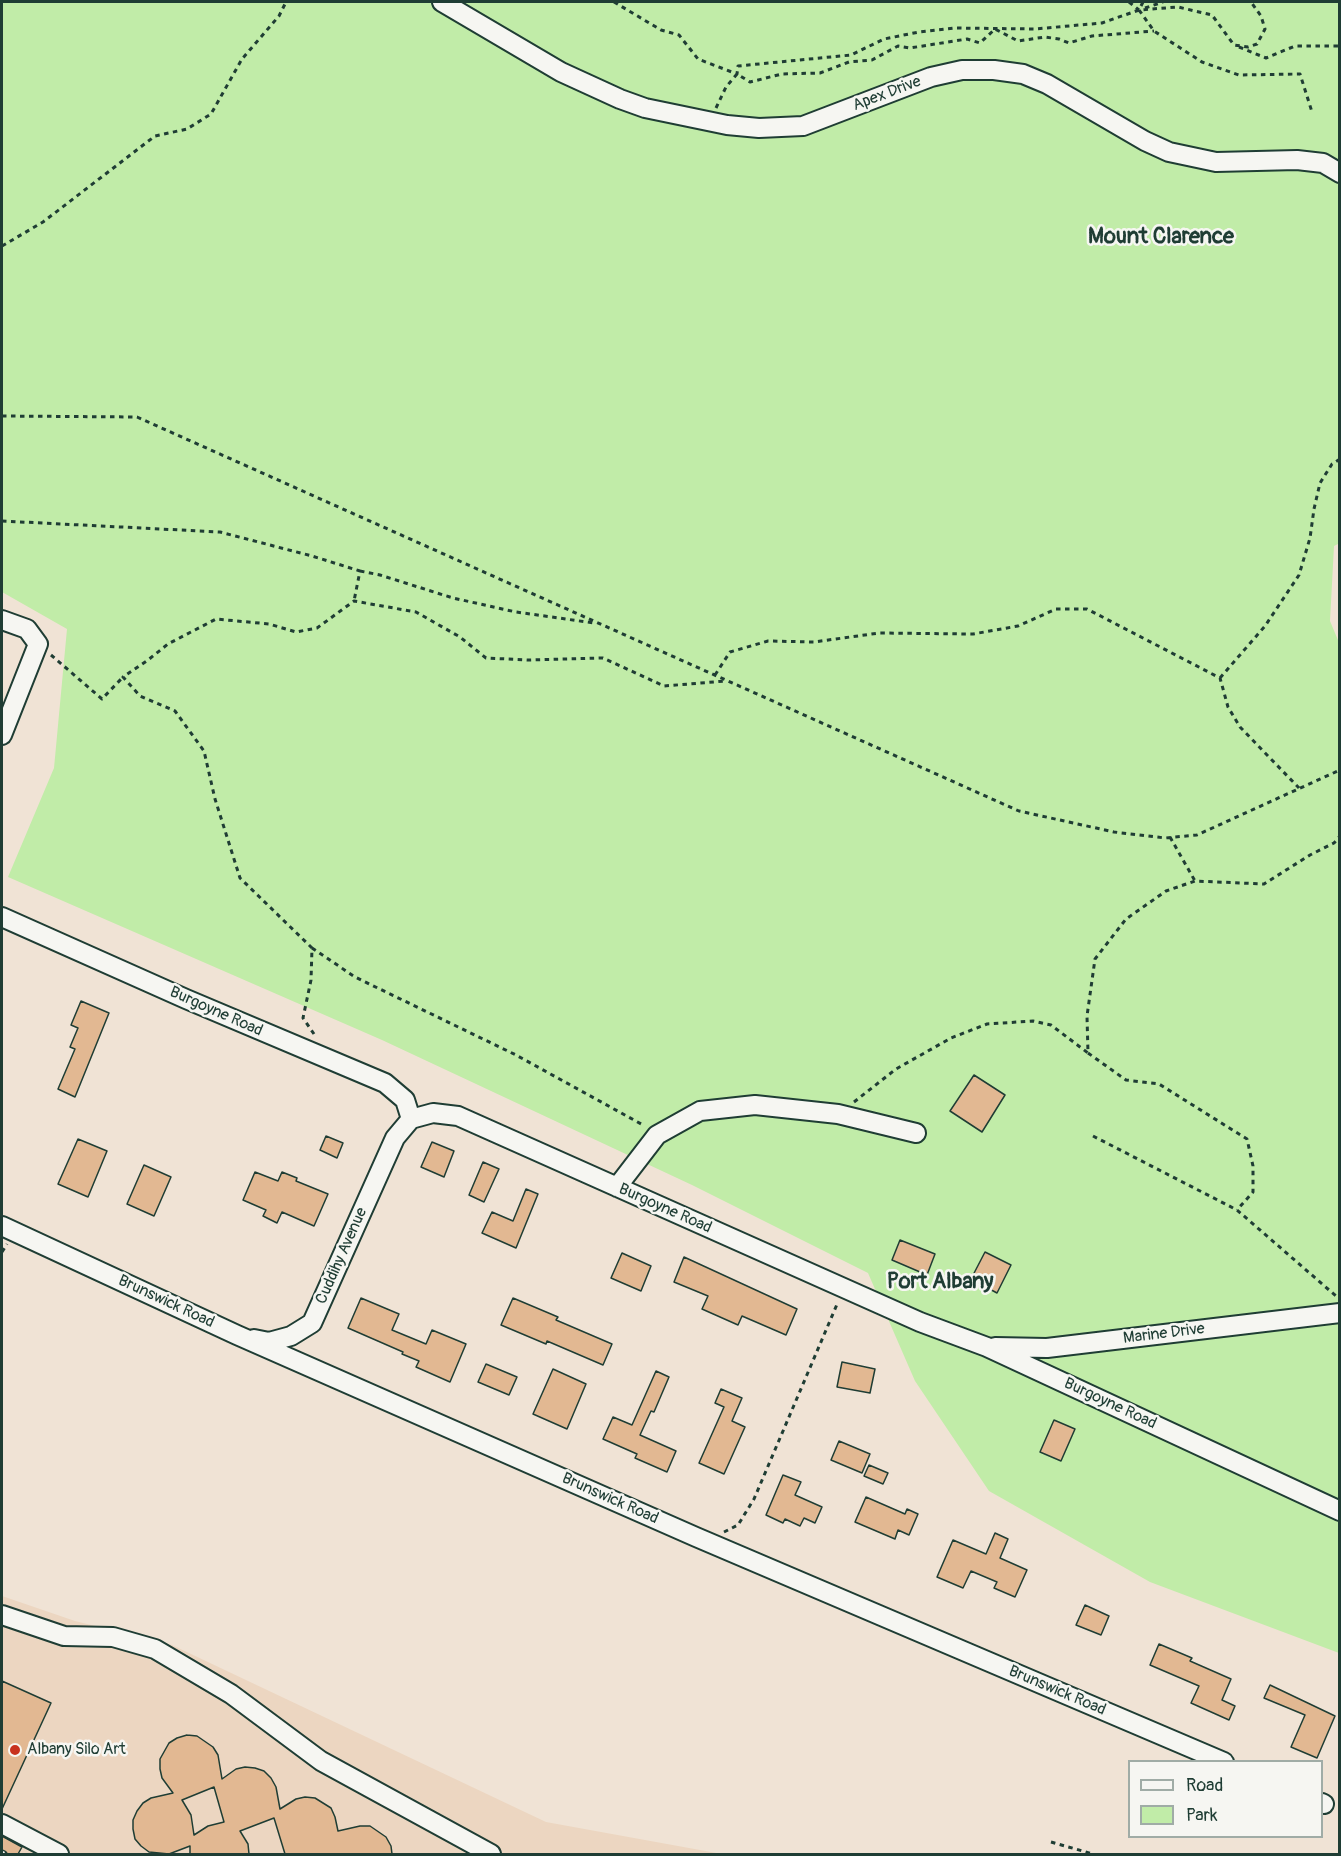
<!DOCTYPE html>
<style>
body{margin:0}
#map{position:relative;width:1341px;height:1856px;overflow:hidden;background:#f0e3d5;font-family:Pangolin,sans-serif}
canvas{display:block}
.frame{position:absolute;inset:0;border:3px solid #1f3d34;pointer-events:none}
.legend{position:absolute;left:1128px;top:1760px;width:195px;height:78px;box-sizing:border-box;background:#f6f6f2;border:2px solid #a0aca6;margin:0;padding:8px 10px;list-style:none;font-size:18px;color:#1f3d34}
.legend li{display:flex;align-items:center;gap:12px;height:30px}
.legend b{width:30px;border:2px solid #a0aca6}
</style>
<div id="map">
<canvas width="1341" height="1856"></canvas>
<div class="frame"></div>
<ul class="legend">
<li><b style="height:8px;background:#f6f6f2"></b>Road</li>
<li><b style="height:16px;background:#c1eca8"></b>Park</li>
</ul>
</div>
<script>
const ctx = document.querySelector('canvas').getContext('2d');
ctx.lineJoin = 'round';
function fillPath(path, color) {
  ctx.fillStyle = color;
  ctx.fill(path, 'evenodd');
}
function toPath(rows) {
  const path = new Path2D();
  for (const r of rows) {
    path.moveTo(r[0], r[1]);
    for (let i = 2; i < r.length; i += 2) path.lineTo(r[i], r[i + 1]);
  }
  return path;
}
function trace(path, color, width, dash) {
  ctx.strokeStyle = color;
  ctx.lineWidth = width;
  ctx.lineCap = dash ? 'butt' : 'round';
  ctx.setLineDash(dash || []);
  ctx.stroke(path);
}
function label(font, color, halo, rows, align = 'center') {
  ctx.font = font + ' Pangolin,sans-serif';
  ctx.lineWidth = 5;
  ctx.setLineDash([]);
  ctx.textBaseline = 'middle';
  ctx.strokeStyle = halo;
  ctx.fillStyle = color;
  for (const [text, x, y, turn = 0] of rows) {
    ctx.save();
    ctx.translate(x, y);
    ctx.rotate((+turn || 0) * Math.PI / 180);
    ctx.textAlign = isNaN(turn) ? turn : align;
    if (halo) ctx.strokeText(text, 0, 0);
    ctx.fillText(text, 0, 0);
    ctx.restore();
  }
}
fillPath(toPath([
 [2,1596,75,1621,172,1645,546,1822,722,1854,2,1854]
]), '#ecd6c1');
fillPath(toPath([
 [2,2,1339,2,1340,543,1334,546,1330,621,1340,645,1339,1653,1150,1582,989,1491,915,1381,868,1273,692,1185,382,1040,8,877,54,768,67,629,2,592]
]), '#c1eca8');
const building = toPath([
 [81,1001,109,1013,75,1097,58,1089,75,1049,70,1047,78,1028,71,1025,81,1001],
 [974,1075,1005,1095,982,1132,950,1111,974,1075],
 [326,1136,343,1143,337,1158,320,1150,326,1136],
 [78,1139,107,1151,88,1197,58,1184,78,1139],
 [432,1142,454,1151,444,1177,421,1167,432,1142],
 [483,1162,499,1169,484,1202,469,1195,483,1162],
 [144,1165,171,1177,154,1216,127,1204,144,1165],
 [255,1172,278,1181,282,1172,297,1178,296,1181,328,1194,314,1226,282,1212,277,1223,263,1216,266,1210,243,1200,255,1172],
 [526,1189,538,1194,516,1248,482,1233,492,1212,513,1221,526,1189],
 [900,1240,935,1254,927,1275,892,1260,900,1240],
 [985,1252,1011,1265,997,1293,971,1279,985,1252],
 [622,1253,651,1266,641,1291,611,1278,622,1253],
 [684,1257,797,1309,786,1335,742,1316,738,1325,702,1309,708,1296,674,1282,684,1257],
 [361,1298,399,1314,392,1330,426,1344,432,1330,466,1344,450,1382,416,1367,419,1361,402,1354,403,1352,348,1328,361,1298],
 [513,1298,558,1317,556,1320,612,1344,603,1365,547,1341,546,1344,501,1325,513,1298],
 [842,1362,875,1369,870,1393,837,1387,842,1362],
 [486,1364,517,1377,509,1395,478,1382,486,1364],
 [553,1369,586,1384,567,1429,533,1414,553,1369],
 [656,1371,669,1377,654,1412,651,1411,640,1435,676,1451,667,1472,635,1458,637,1454,603,1439,613,1417,632,1425,656,1371],
 [721,1389,742,1398,732,1421,745,1427,724,1474,699,1463,724,1407,715,1403,721,1389],
 [1054,1420,1075,1429,1061,1461,1040,1452,1054,1420],
 [839,1441,870,1454,862,1473,831,1460,839,1441],
 [869,1465,888,1473,883,1484,864,1476,869,1465],
 [783,1475,801,1482,795,1495,822,1507,815,1523,804,1518,800,1526,785,1519,783,1523,766,1515,783,1475],
 [866,1497,905,1514,907,1509,918,1514,909,1535,898,1530,895,1539,855,1522,866,1497],
 [995,1533,1008,1539,1000,1558,1027,1570,1015,1597,994,1588,997,1582,971,1571,963,1588,937,1577,953,1540,986,1554,995,1533],
 [1085,1605,1109,1616,1101,1635,1076,1625,1085,1605],
 [1159,1644,1192,1658,1190,1661,1231,1679,1222,1700,1235,1706,1229,1720,1191,1703,1199,1686,1150,1665,1159,1644],
 [2,1681,51,1703,2,1809,2,1681],
 [1270,1685,1335,1716,1317,1758,1291,1747,1305,1715,1264,1698,1270,1685],
 [187,1735,197,1736,213,1747,218,1755,222,1779,236,1769,245,1767,255,1768,264,1771,271,1778,276,1787,280,1809,296,1799,305,1797,315,1798,331,1808,335,1817,338,1831,360,1826,370,1826,386,1837,391,1846,392,1854,285,1854,274,1818,240,1831,248,1844,249,1854,190,1854,190,1846,169,1854,149,1852,141,1846,135,1839,133,1829,133,1820,137,1811,143,1803,151,1798,173,1793,162,1778,160,1769,160,1759,169,1743,177,1738,187,1735],
 [214,1787,224,1822,208,1826,194,1835,191,1815,182,1800,214,1787],
 [2,1836,22,1847,18,1854,2,1854,2,1836]
]);
fillPath(building, '#e2b892');
trace(building, '#1f3d34', 1.5);
const minor = toPath([
 [442,2,561,72,620,99,645,108,727,125,759,128,803,126,931,77,962,70,994,70,1023,74,1047,84,1145,141,1169,152,1216,162,1297,160,1323,163,1340,173],
 [2,620,27,629,38,644,2,735],
 [2,917,186,999,385,1083,405,1100,411,1119],
 [411,1119,433,1113,458,1116,920,1322,987,1347,1340,1511],
 [617,1187,657,1135,700,1111,755,1105,838,1114,916,1133],
 [2,1226,237,1335,696,1537,1224,1762],
 [254,1339,269,1342,291,1336,312,1323,395,1138,411,1119],
 [995,1347,1047,1348,1340,1313],
 [2,1615,64,1636,113,1637,155,1649,231,1694,321,1761,491,1854],
 [1322,1803,1324,1804],
 [2,1824,59,1854]
]);
trace(minor, '#1f3d34', 22);
trace(toPath([
 [614,2,661,30,679,35,698,59,737,74,738,66,851,55,884,39,919,32,954,28,1035,29,1102,23,1139,10,1178,7,1212,15,1234,45,1248,47,1257,44,1265,29,1261,16,1251,2],
 [1129,2,1139,10],
 [1143,2,1139,10,1154,31,1202,62,1239,75,1300,74,1312,112],
 [1145,8,1163,2],
 [1239,47,1266,58,1295,46,1340,46],
 [716,108,726,87,737,74,750,82,782,74,820,73,849,62,872,60,898,46,910,48,967,39,980,43,995,29,1018,41,1045,37,1059,39,1069,43,1092,36,1154,31],
 [2,246,43,222,155,136,187,129,211,114,242,59,279,16,286,2],
 [2,416,137,417,1019,811,1114,832,1165,838,1197,835,1340,770],
 [2,521,220,532,312,556,360,571,354,601],
 [360,571,380,575,453,598,516,612,594,623],
 [51,655,102,699,123,677],
 [715,675,730,652,768,641,814,642,879,633,973,634,1018,626,1056,609,1087,609,1220,678,1228,707,1240,727,1299,788],
 [1220,678,1265,626,1299,575,1310,538,1314,509,1320,483,1332,464,1340,459],
 [1170,837,1195,881],
 [312,948,355,977,516,1055,643,1125],
 [314,1034,303,1018,311,980,312,948,240,878,215,799,204,751,175,711,140,696,123,677,148,660,168,644,216,619,269,624,296,632,317,628,354,601,416,612,460,637,486,658,529,660,603,658,664,686,726,681],
 [1088,1053,1126,1080,1159,1084,1247,1139,1253,1166,1253,1192,1237,1210],
 [854,1102,896,1069,951,1038,987,1024,1033,1021,1051,1025,1088,1053,1087,1016,1095,959,1126,919,1166,891,1195,881,1264,884,1310,855,1334,843,1340,836],
 [1093,1136,1237,1210,1336,1296],
 [2,1252,7,1244],
 [724,1532,738,1525,754,1499,838,1302],
 [1051,1842,1093,1854]
]), '#1f3d34', 3, [4.5, 4.5]);
trace(minor, '#f6f6f2', 18);
const rail = toPath([
 [2,1853,4,1854]
]);
trace(rail, '#1f3d34', 7);
trace(rail, '#f6f6f2', 4.5, [14]);
for (const [x, y, r, color] of [
 [15,1750,6,"#c8321e"]
]) {
  const dot = new Path2D();
  dot.arc(x, y, r, 0, 2 * Math.PI);
  ctx.fillStyle = color;
  ctx.fill(dot);
  trace(dot, '#f6f6f2', 2);
}
label('16px', '#1f3d34', '#f6f6f2', [
 ["Apex Drive",887,94,-21],
 ["Burgoyne Road",216,1012,24],
 ["Burgoyne Road",665,1209,24],
 ["Cuddihy Avenue",342,1256,-66],
 ["Brunswick Road",166,1302,25],
 ["Marine Drive",1164,1334,-7],
 ["Burgoyne Road",1110,1404,25],
 ["Brunswick Road",610,1499,24],
 ["Brunswick Road",1057,1691,23]
]);
label('16px', '#1f3d34', '#f6f6f2', [
 ["Albany Silo Art",27,1750]
], 'left');
label('bold 22px', '#1f3d34', '#f6f6f2', [
 ["Mount Clarence",1161,237],
 ["Port Albany",940,1282]
]);
</script>
